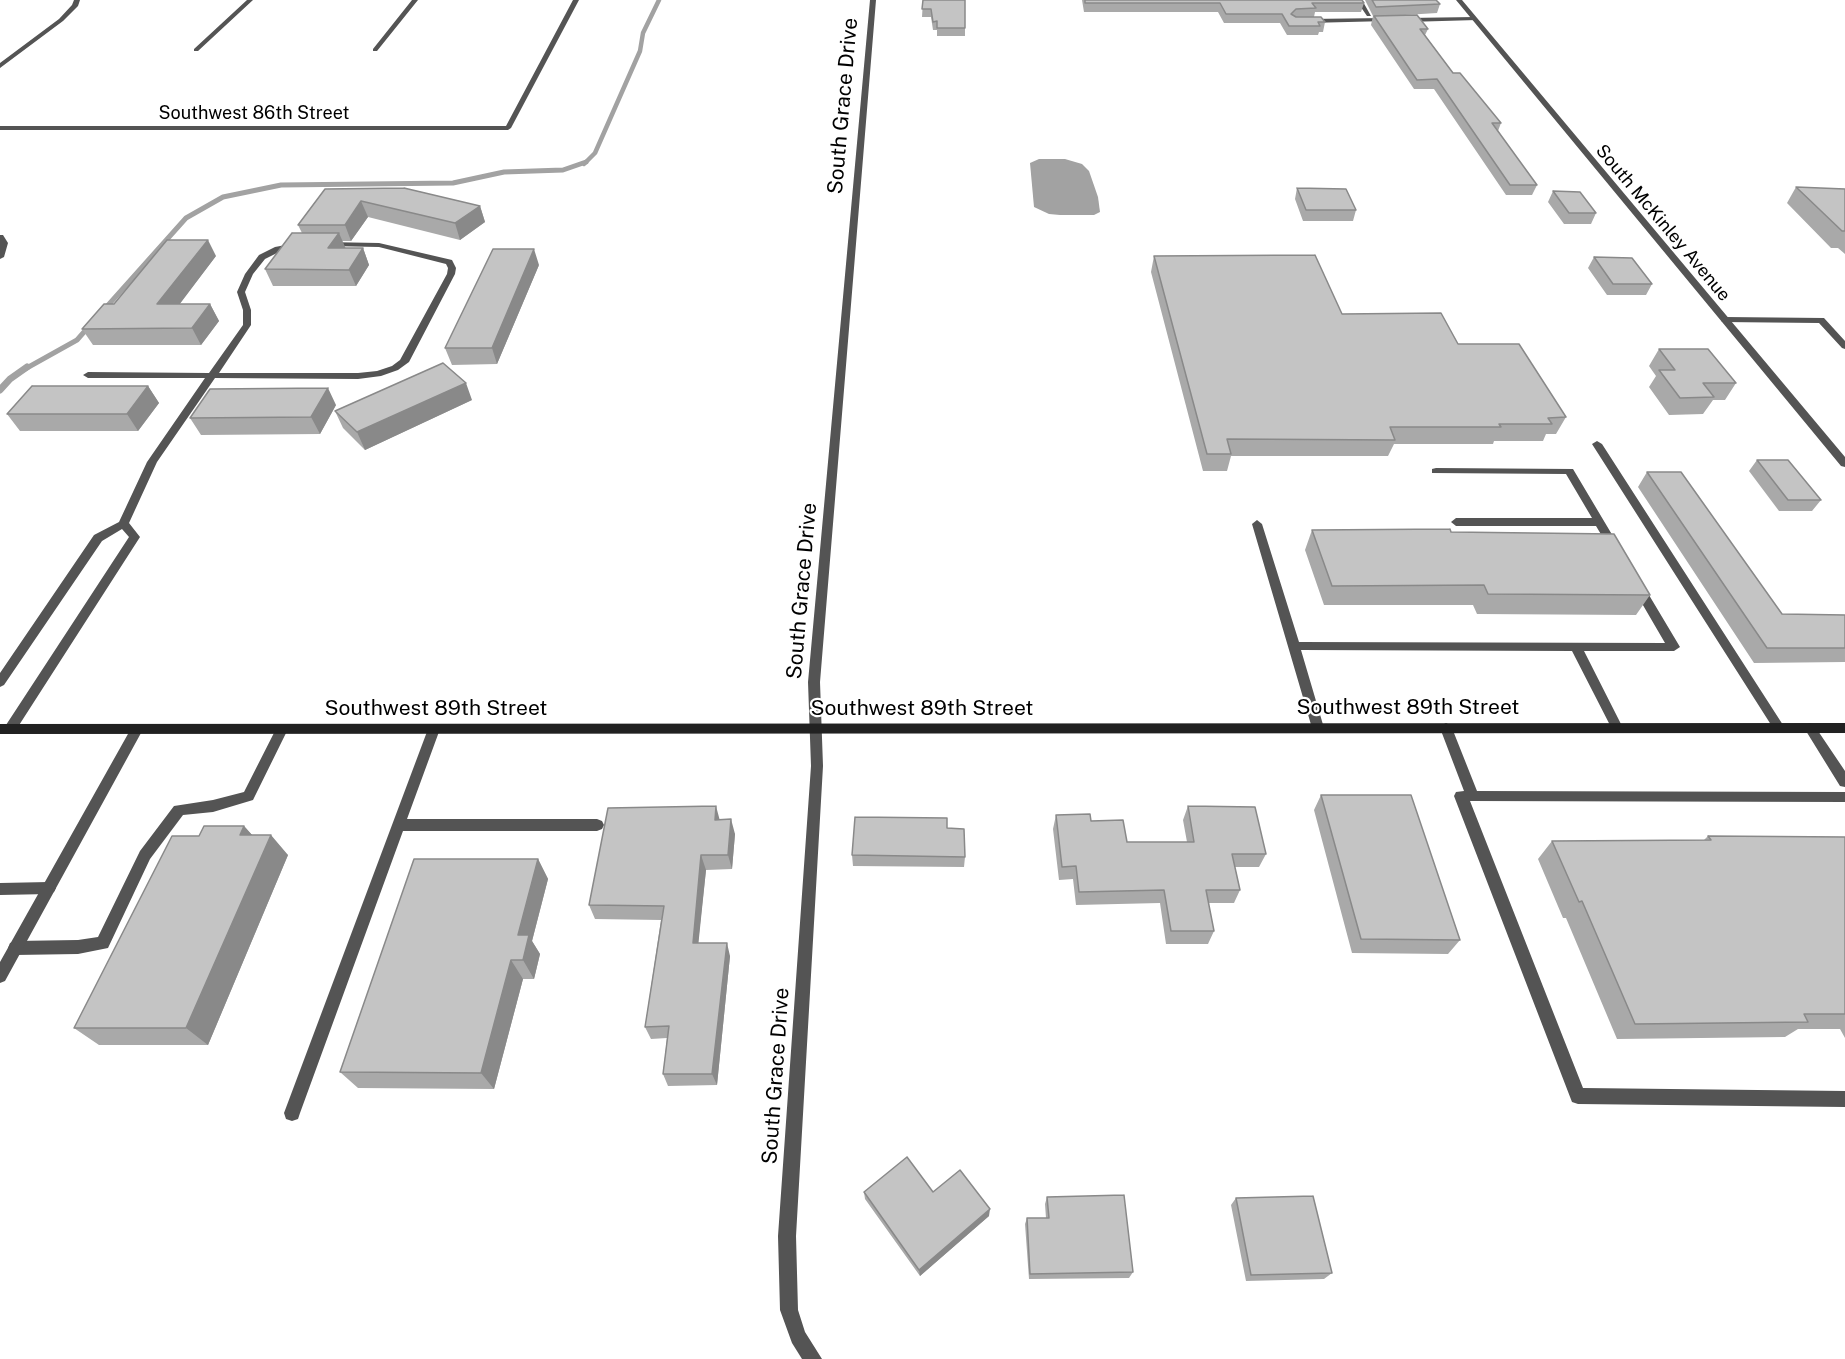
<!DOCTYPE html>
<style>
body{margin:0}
canvas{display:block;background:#fff}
</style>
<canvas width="1845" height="1359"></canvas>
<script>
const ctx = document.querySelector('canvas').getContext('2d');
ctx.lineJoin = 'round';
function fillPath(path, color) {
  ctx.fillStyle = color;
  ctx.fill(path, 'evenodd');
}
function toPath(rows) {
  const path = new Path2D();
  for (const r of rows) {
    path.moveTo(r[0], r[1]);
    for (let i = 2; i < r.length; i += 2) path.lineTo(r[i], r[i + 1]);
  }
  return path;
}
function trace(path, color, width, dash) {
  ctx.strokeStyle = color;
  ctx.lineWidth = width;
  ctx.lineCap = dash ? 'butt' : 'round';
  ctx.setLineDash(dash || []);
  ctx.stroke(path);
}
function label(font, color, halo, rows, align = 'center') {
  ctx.font = font + ' "Public Sans",sans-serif';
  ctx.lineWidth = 4.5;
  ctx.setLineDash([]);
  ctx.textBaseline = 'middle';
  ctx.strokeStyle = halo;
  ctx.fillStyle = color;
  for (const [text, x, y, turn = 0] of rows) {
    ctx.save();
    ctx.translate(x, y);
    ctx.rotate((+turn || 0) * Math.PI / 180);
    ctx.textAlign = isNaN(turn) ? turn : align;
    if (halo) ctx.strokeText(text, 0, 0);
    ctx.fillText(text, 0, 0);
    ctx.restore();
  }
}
fillPath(toPath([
 [1039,159,1065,159,1082,164,1089,171,1098,197,1100,212,1094,215,1060,215,1049,214,1034,207,1030,163]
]), '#a2a2a2');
trace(toPath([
 [584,164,595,153,640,51,643,33,659,0]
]), '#a2a2a2', 4.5);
trace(toPath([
 [102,312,186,218,223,197,281,185,453,183,504,172,563,170,586,162],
 [25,369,77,340,91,324]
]), '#a2a2a2', 5);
trace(toPath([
 [0,390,10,379,27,367]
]), '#a2a2a2', 7);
fillPath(toPath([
 [1475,17,1477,20,1407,22,1404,20,1407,18,1475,17],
 [1386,18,1388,21,1308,23,1305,21,1308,19,1386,18],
 [325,242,379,243,452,260,456,268,455,274,409,362,398,370,381,376,358,379,215,378,157,462,129,523,140,537,14,733,6,733,4,729,6,725,129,537,122,529,102,541,4,685,0,687,0,673,94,535,119,522,147,462,205,378,88,378,83,375,88,372,209,373,243,325,243,310,237,292,245,274,259,255,275,247,296,243,299,243,299,247,281,251,265,259,253,274,245,292,251,310,251,325,219,373,358,373,377,371,392,366,400,360,447,274,448,268,446,264,379,247,328,246,325,246,325,242],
 [1725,317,1824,318,1845,341,1845,349,1842,348,1819,323,1722,322,1721,320,1725,317],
 [1597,441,1602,444,1783,725,1785,728,1783,731,1775,731,1592,444,1597,441],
 [1436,468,1573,469,1620,548,1615,552,1611,551,1596,526,1456,526,1451,522,1456,518,1592,518,1566,474,1432,473,1432,469,1436,468],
 [1257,520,1262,524,1299,642,1665,643,1633,588,1639,584,1643,585,1680,647,1674,651,1584,651,1623,728,1621,731,1617,733,1613,731,1572,651,1301,650,1324,728,1322,731,1318,733,1314,731,1312,728,1252,524,1257,520],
 [1446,723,1450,725,1452,728,1477,791,1845,792,1845,802,1470,801,1583,1088,1845,1091,1845,1107,1578,1104,1572,1102,1454,796,1456,792,1464,791,1440,728,1442,725,1446,723],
 [1810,723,1814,725,1845,771,1845,787,1840,786,1806,731,1804,728,1806,725,1810,723],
 [282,724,286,725,288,729,253,800,213,812,183,815,150,859,108,948,78,954,15,955,10,953,8,948,10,943,15,941,78,940,98,937,140,851,174,806,213,800,244,792,278,725,282,724],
 [434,724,438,725,440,729,407,819,597,819,602,821,604,825,602,829,597,831,403,831,300,1113,298,1119,292,1121,286,1119,284,1113,428,729,430,725,434,724],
 [49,882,54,884,56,888,54,892,49,894,0,895,0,883,49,882]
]), '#545454');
fillPath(toPath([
 [74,0,80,0,78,6,63,21,0,68,0,63,59,19,72,5,74,0],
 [247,0,253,0,198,51,194,51,194,49,247,0],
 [412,0,418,0,377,51,373,51,373,49,412,0],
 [573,0,579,0,511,128,508,130,0,130,0,126,506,126,573,0],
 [870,0,876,0,820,682,823,766,796,1236,798,1310,805,1332,822,1359,802,1359,792,1343,780,1310,778,1236,811,766,808,682,870,0],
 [1356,0,1362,0,1371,16,1367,16,1356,0],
 [1456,0,1462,0,1845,457,1845,467,1841,466,1456,0],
 [0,235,3,235,8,243,4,257,0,259,0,235],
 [137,724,141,725,143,729,141,733,5,981,0,983,0,962,133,725,137,724]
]), '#545454');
fillPath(toPath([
 [1845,723,1845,733,0,734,0,724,1845,723]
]), '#212121');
fillPath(toPath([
 [923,0,965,0,965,36,937,36,937,30,933,30,931,17,922,17],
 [1082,0,1362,0,1364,3,1361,12,1315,12,1314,17,1325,22,1323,32,1319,32,1318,35,1287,35,1280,23,1224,23,1218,12,1084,12],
 [1365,0,1436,0,1440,4,1437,13,1405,15,1428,29,1425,35,1453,73,1501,123,1498,131,1537,185,1532,195,1506,195,1434,89,1414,89,1371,25,1373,16],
 [1796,187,1845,189,1845,254,1838,248,1831,248,1787,203],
 [1297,188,1356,210,1353,221,1303,221,1295,199],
 [325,189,480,206,485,222,460,240,368,217,351,241,342,241,345,248,363,248,369,265,356,286,273,286,265,269,302,233,298,225],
 [1553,191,1596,213,1591,224,1564,224,1548,202],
 [216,256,179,304,210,304,219,321,201,345,93,345,82,329,114,304],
 [1154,256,1342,314,1458,344,1566,417,1556,434,1546,434,1543,441,1494,441,1493,444,1394,444,1388,456,1231,456,1227,471,1203,471,1151,272],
 [1594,257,1652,284,1646,295,1607,295,1588,268],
 [539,265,497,364,452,365,445,348],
 [1659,349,1736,383,1725,400,1713,400,1703,414,1669,415,1649,387,1656,376,1649,366],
 [148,386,159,403,138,431,20,431,7,414],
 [472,400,365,450,343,428,335,411],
 [336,405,320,434,201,435,190,418],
 [1757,460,1821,500,1812,511,1779,511,1749,471],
 [1647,472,1782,614,1845,615,1845,662,1754,663,1638,487],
 [1312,530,1451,532,1650,595,1636,615,1477,614,1473,605,1324,605,1305,550],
 [1321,795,1460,940,1448,954,1352,953,1314,810],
 [1188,806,1266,854,1259,867,1235,867,1240,890,1234,903,1208,903,1214,931,1208,944,1166,944,1160,903,1076,905,1073,879,1059,880,1053,829,1056,815,1091,821,1127,842,1187,842,1183,820],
 [720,819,735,834,732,869,706,870,698,943,730,956,717,1085,668,1086,663,1074,667,1038,651,1039,645,1027,661,920,595,919,589,905],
 [244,826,252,835,288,855,208,1045,99,1045,74,1028,199,836],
 [947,828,965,857,964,867,853,866,852,855],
 [1708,836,1845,837,1845,1038,1840,1029,1798,1029,1785,1037,1617,1039,1566,918,1563,918,1538,859,1552,841,1704,840],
 [538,859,548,879,532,941,540,954,534,979,523,979,494,1089,358,1088,340,1072],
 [864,1192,933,1192,989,1216,920,1276,865,1199],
 [1047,1197,1133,1272,1129,1278,1029,1279,1025,1224,1027,1218,1046,1218,1045,1204],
 [1236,1198,1332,1273,1324,1279,1246,1281,1231,1205]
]), '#a9a9a9');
fillPath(toPath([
 [361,201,368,217,351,241,345,225],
 [480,206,485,222,460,240,455,223],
 [339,233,346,249,328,248],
 [208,240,216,256,167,321,157,304],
 [363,248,369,265,356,286,349,270],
 [534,249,539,265,497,364,492,348],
 [210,304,219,321,201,345,192,328],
 [466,383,472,400,365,450,357,432],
 [148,386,159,403,138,431,127,414],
 [328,388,336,405,320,434,311,417],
 [716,806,720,821,715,820],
 [731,819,735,834,732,869,728,855],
 [244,826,262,846,240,835],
 [271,835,288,855,208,1045,186,1028],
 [701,855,706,870,697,957,693,943],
 [538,859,548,879,532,941,540,954,534,979,523,960,518,935],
 [727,943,730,956,717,1085,712,1074],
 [511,960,523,979,494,1089,481,1073],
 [990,1209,989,1216,920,1276,919,1270]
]), '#898989');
const building = toPath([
 [923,0,965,0,965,28,937,28,937,21,933,22,931,9,922,9,923,0],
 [1085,0,1362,0,1364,3,1312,3,1316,8,1296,9,1291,14,1296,17,1321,17,1325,22,1318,22,1320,26,1289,26,1282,14,1226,14,1220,3,1085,3,1085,0],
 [1372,0,1436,0,1440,4,1376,7,1372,0],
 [1417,15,1428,29,1420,29,1453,73,1460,73,1501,123,1492,123,1537,185,1510,185,1437,79,1417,80,1374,16,1417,15],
 [1796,187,1845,189,1845,231,1842,231,1796,187],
 [404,188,480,206,455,223,361,201,345,225,298,225,325,189,404,188],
 [1297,188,1346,189,1356,210,1306,210,1297,188],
 [1553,191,1580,192,1596,213,1569,213,1553,191],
 [292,233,339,233,328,248,363,248,349,270,265,269,292,233],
 [167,240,208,240,157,304,210,304,192,328,82,329,104,304,114,304,167,240],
 [493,249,534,249,492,348,445,348,493,249],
 [1315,255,1342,314,1441,313,1458,344,1519,344,1566,417,1548,418,1552,424,1499,424,1501,427,1390,427,1395,440,1227,439,1231,454,1207,454,1154,256,1315,255],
 [1594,257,1632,258,1652,284,1613,284,1594,257],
 [1659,349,1708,349,1736,383,1703,383,1714,397,1680,398,1659,370,1675,370,1659,349],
 [443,363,466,383,357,432,335,411,443,363],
 [32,386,148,386,127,414,7,414,32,386],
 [328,388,311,417,190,418,210,389,328,388],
 [1757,460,1788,460,1821,500,1788,500,1757,460],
 [1647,472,1681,472,1782,614,1845,615,1845,648,1767,648,1647,472],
 [1450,529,1451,532,1614,534,1650,595,1488,594,1484,585,1332,586,1312,530,1450,529],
 [1321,795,1411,795,1460,940,1361,939,1321,795],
 [716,806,715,820,731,819,728,855,701,855,693,943,727,943,712,1074,663,1074,669,1026,645,1027,664,906,589,905,608,808,716,806],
 [1188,806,1255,807,1266,854,1232,854,1240,890,1206,890,1214,931,1171,931,1164,890,1079,892,1076,866,1062,867,1056,815,1090,814,1091,821,1123,820,1127,842,1194,842,1188,806],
 [855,817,947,818,947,828,964,829,965,857,852,855,855,817],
 [204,826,244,826,240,835,271,835,186,1028,74,1028,172,836,199,836,204,826],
 [1708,836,1845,837,1845,1014,1804,1014,1808,1022,1635,1024,1582,901,1579,902,1552,841,1711,840,1708,836],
 [414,859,538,859,518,935,529,935,523,960,511,960,481,1073,340,1072,414,859],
 [907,1157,933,1192,960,1170,990,1209,919,1270,864,1192,907,1157],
 [1124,1195,1133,1272,1030,1274,1027,1218,1049,1218,1047,1197,1124,1195],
 [1313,1196,1332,1273,1251,1275,1236,1198,1313,1196]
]);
fillPath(building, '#c4c4c4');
trace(building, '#898989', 1.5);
label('18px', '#000', '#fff', [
 ["Southwest 86th Street",254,113],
 ["South McKinley Avenue",1663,223,50]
]);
label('21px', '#000', '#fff', [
 ["South Grace Drive",843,106,-85],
 ["South Grace Drive",802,591,-85],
 ["Southwest 89th Street",1408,708],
 ["Southwest 89th Street",436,709],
 ["Southwest 89th Street",922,709],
 ["South Grace Drive",776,1076,-86]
]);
</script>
